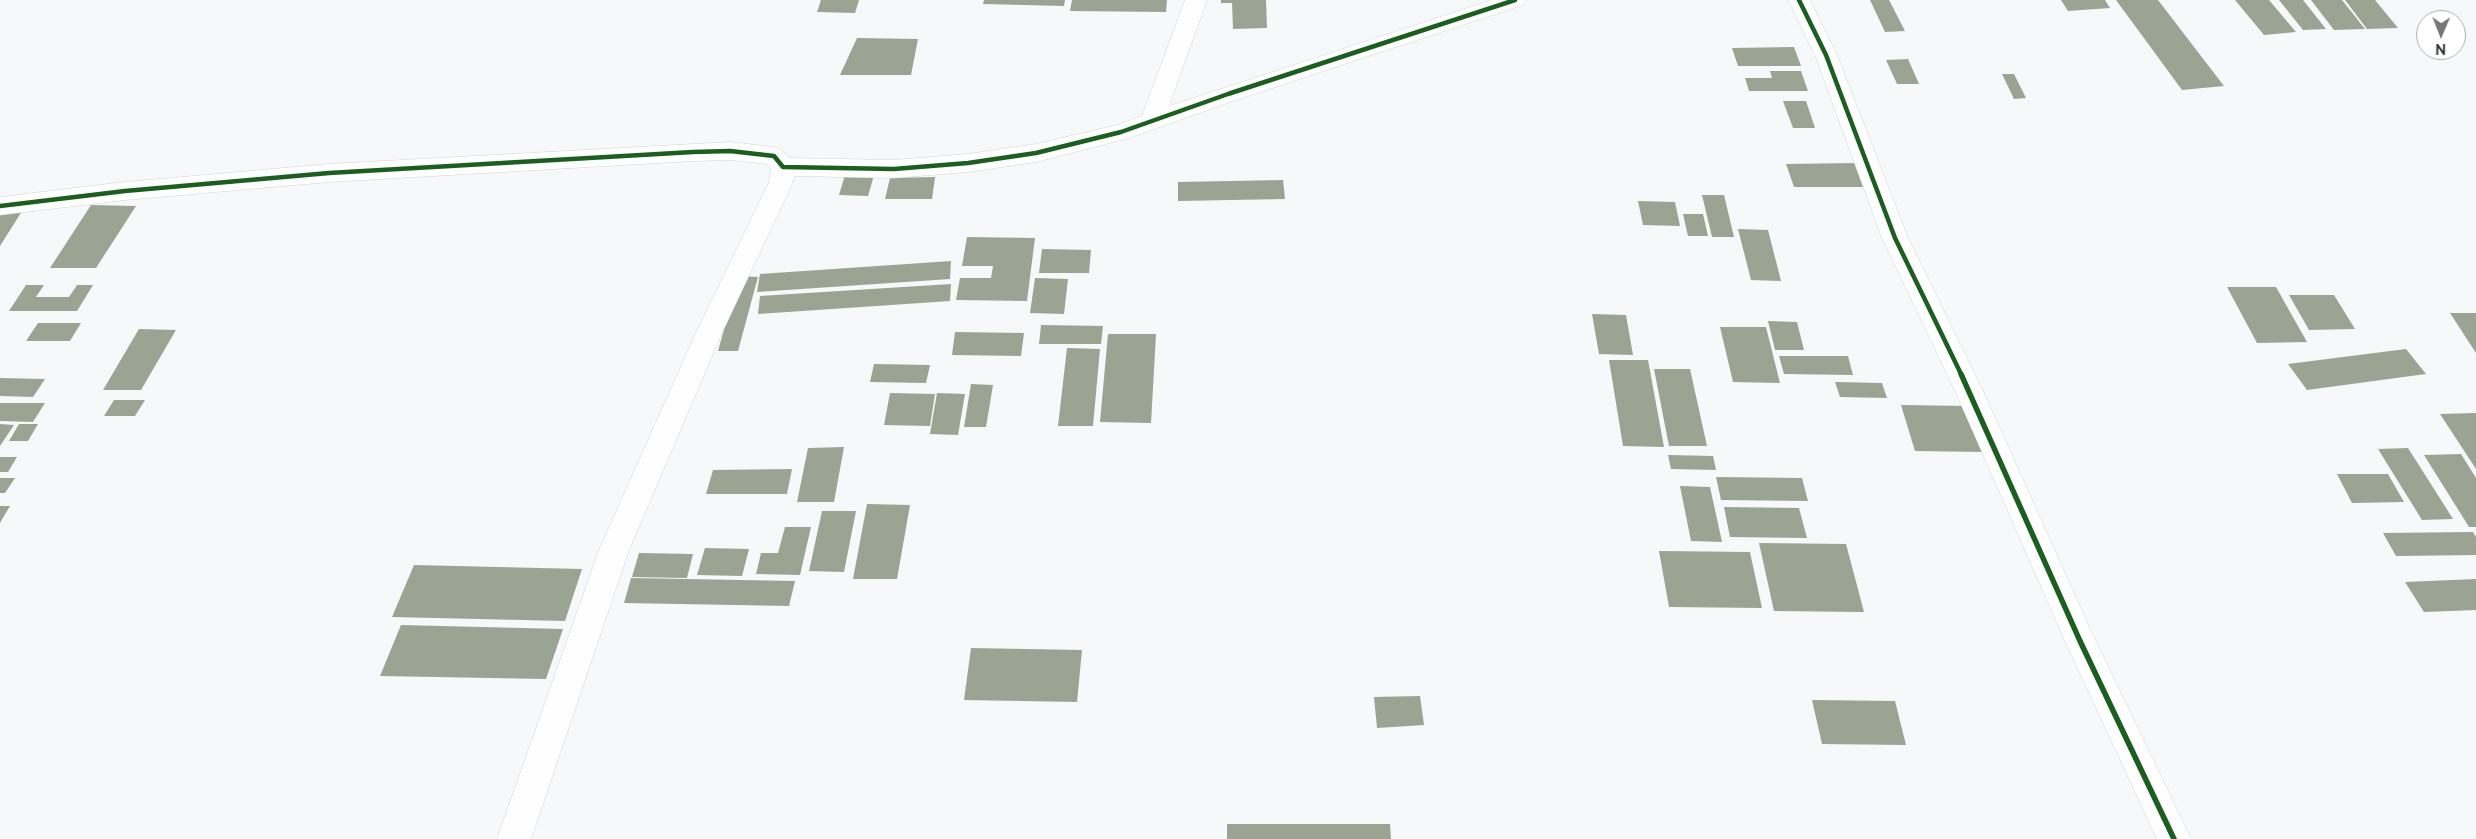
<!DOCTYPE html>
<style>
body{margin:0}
#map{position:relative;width:2476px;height:839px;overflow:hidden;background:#f6f8fa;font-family:Raleway,sans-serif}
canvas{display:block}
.north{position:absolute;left:2416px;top:10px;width:50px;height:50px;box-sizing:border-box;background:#fff;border:1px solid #acadad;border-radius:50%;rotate:181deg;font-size:14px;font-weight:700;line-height:20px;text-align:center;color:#303133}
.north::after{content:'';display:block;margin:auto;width:18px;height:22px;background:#757779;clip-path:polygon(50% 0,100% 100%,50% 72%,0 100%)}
</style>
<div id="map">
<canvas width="2476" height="839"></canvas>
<div class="north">N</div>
</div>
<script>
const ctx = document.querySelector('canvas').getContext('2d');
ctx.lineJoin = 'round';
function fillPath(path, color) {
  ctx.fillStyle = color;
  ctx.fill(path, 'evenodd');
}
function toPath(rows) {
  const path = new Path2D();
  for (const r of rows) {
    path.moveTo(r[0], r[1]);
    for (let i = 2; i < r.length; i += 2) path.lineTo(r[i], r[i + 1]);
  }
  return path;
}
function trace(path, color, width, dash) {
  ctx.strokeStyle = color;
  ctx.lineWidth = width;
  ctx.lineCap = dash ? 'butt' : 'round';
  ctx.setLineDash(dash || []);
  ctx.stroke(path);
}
fillPath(toPath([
 [821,0,859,0,855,13,817,12],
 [984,0,1065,0,1064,6,983,4],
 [1072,0,1167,0,1166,12,1070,11],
 [1221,0,1266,0,1267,28,1233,29,1232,3,1221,3],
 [1870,0,1889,0,1905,31,1885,32],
 [2061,0,2105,0,2110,8,2068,11],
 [2116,0,2158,0,2224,86,2182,90],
 [2235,0,2269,0,2296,32,2264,35],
 [2279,0,2303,0,2326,29,2303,30],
 [2311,0,2342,0,2365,29,2334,30],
 [2345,0,2375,0,2398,28,2367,29],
 [857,38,918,39,911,75,840,75],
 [1794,47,1801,66,1738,66,1732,48],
 [1908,59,1919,84,1897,84,1886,60],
 [1770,71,1801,71,1808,91,1749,91,1745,78,1772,78],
 [2002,74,2014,74,2026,98,2014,99],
 [1783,101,1806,101,1815,128,1793,128],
 [1857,163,1866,187,1794,187,1786,164],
 [845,175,874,175,868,196,839,195],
 [935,177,932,199,885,199,890,178],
 [1283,180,1285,199,1178,201,1178,182],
 [1702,195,1724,195,1734,237,1712,237],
 [1638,201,1675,202,1680,226,1643,225],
 [91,205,136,206,96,268,50,268],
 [24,208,0,246,0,212],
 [1683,214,1703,214,1708,236,1688,236],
 [1738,229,1768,230,1781,281,1751,280],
 [967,237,1035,238,1027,301,956,300,960,278,991,278,993,266,962,266],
 [1042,249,1091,250,1089,273,1039,273],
 [951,261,950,279,757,292,760,274],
 [739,276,758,277,738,351,718,351],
 [1035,278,1068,279,1064,314,1030,313],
 [951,284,950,301,758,314,760,296],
 [26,285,44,285,36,297,69,297,77,285,93,285,77,311,9,311],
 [2227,287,2276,287,2307,342,2257,343],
 [2289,295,2334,295,2355,329,2309,330],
 [2450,313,2476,313,2476,353],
 [1592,314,1626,315,1633,355,1599,354],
 [1768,321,1797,322,1804,350,1775,350],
 [38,323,81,323,70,341,26,341],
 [1041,325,1103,326,1101,344,1039,344],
 [1720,327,1766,327,1780,383,1733,382],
 [139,329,176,330,141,390,103,390],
 [955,332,1024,333,1021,356,952,355],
 [1108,334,1156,334,1151,423,1100,422],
 [1067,348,1100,349,1093,426,1058,426],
 [2406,349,2426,374,2307,390,2288,364],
 [1779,356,1848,356,1853,375,1784,374],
 [1609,360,1648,360,1664,447,1623,446],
 [874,364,930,365,926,383,870,382],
 [1654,369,1690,369,1707,446,1669,446],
 [0,378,45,379,33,397,0,396],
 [1835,382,1882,383,1887,398,1840,397],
 [971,384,993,385,986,427,964,427],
 [890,393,935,394,930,426,884,425],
 [937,393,965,394,958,435,930,434],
 [114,400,145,400,135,416,104,416],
 [0,403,45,403,33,422,0,421],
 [1901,405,1969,406,1985,452,1915,451],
 [2476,413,2476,469,2440,414],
 [0,424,14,425,0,446],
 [19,424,38,424,28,441,9,441],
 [844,447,834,502,797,502,808,448],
 [2408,448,2453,519,2422,520,2378,449],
 [2461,454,2476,478,2476,527,2469,527,2424,455],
 [1668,455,1713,456,1716,470,1671,469],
 [0,457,17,457,8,472,0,472],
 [792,469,787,494,706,494,713,470],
 [2337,474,2388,474,2404,502,2352,503],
 [1716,477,1802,478,1808,501,1721,500],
 [0,478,15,478,5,493,0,493],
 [1680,486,1710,487,1722,542,1691,541],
 [867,504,910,505,897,579,853,579],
 [0,506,10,506,0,523],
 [1724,507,1799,508,1807,538,1730,537],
 [822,511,856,511,844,572,809,571],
 [785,527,811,527,800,575,756,574,761,553,778,553],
 [2473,532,2476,537,2476,555,2396,556,2383,533],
 [1759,543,1846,544,1864,612,1774,611],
 [705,548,749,549,742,576,697,575],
 [1659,551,1750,552,1762,608,1669,607],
 [639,553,693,554,687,578,632,577],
 [414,565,582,569,565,621,392,617],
 [631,578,795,581,789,606,624,603],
 [2476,579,2476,610,2424,612,2405,582],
 [401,625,563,629,546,679,380,676],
 [971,648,1082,650,1077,702,964,700],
 [1420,696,1424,725,1377,728,1374,697],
 [1812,700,1895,701,1906,745,1822,744],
 [1227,824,1390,824,1391,839,1227,839]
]), '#9ba493');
const minor = toPath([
 [1185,0,1207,0,1169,106,1492,0,1526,0,1523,5,1236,100,1129,138,1036,162,968,172,894,178,794,176,793,182,721,335,629,550,531,839,497,839,599,550,695,335,769,182,771,169,767,164,730,160,693,161,329,182,125,200,0,215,0,197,125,182,329,164,730,142,774,147,782,150,789,158,894,160,968,154,1036,144,1117,125,1142,116,1185,0],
 [1788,0,1810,0,1837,55,1908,238,1984,393,2091,631,2191,839,2157,839,2065,641,1956,393,1882,238,1815,55,1788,0]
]);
trace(minor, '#d2d3d5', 1);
fillPath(minor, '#fefefe');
trace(toPath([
 [1799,0,1826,55,1895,238,1962,376],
 [0,206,125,191,329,173,693,152,730,151,774,156,783,167,894,169,968,163,1036,153,1121,132,1228,94,1515,0]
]), '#1b5e20', 4.5);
trace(toPath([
 [1961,374,2080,641,2174,839]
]), '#1b5e20', 5.5);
</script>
